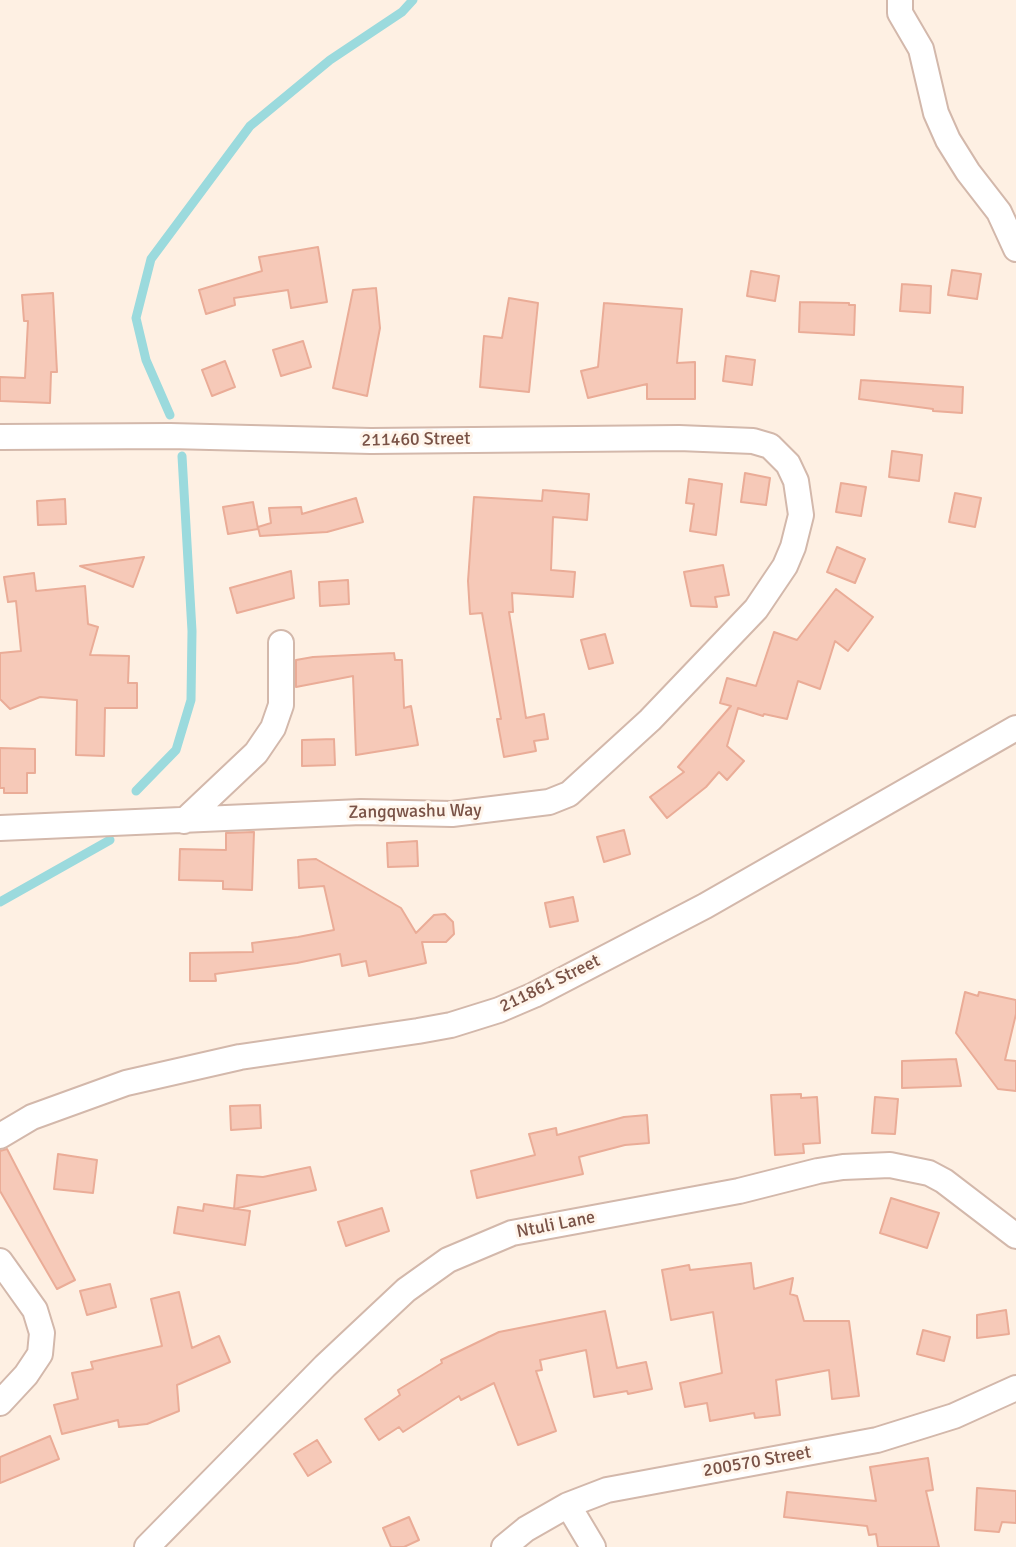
<!DOCTYPE html>
<style>
body{margin:0}
canvas{display:block;background:#fef0e3}
</style>
<canvas width="1016" height="1547"></canvas>
<script>
const ctx = document.querySelector('canvas').getContext('2d');
ctx.lineJoin = 'round';
function toPath(rows) {
  const path = new Path2D();
  for (const r of rows) {
    path.moveTo(r[0], r[1]);
    for (let i = 2; i < r.length; i += 2) path.lineTo(r[i], r[i + 1]);
  }
  return path;
}
function trace(path, color, width, dash) {
  ctx.strokeStyle = color;
  ctx.lineWidth = width;
  ctx.lineCap = dash ? 'butt' : 'round';
  ctx.setLineDash(dash || []);
  ctx.stroke(path);
}
function fillPath(path, color) {
  ctx.fillStyle = color;
  ctx.fill(path, 'evenodd');
}
function label(font, color, halo, rows, align = 'center') {
  ctx.font = font + ' Signika,sans-serif';
  ctx.lineWidth = 6;
  ctx.setLineDash([]);
  ctx.textBaseline = 'middle';
  ctx.strokeStyle = halo;
  ctx.fillStyle = color;
  for (const [text, x, y, turn = 0] of rows) {
    ctx.save();
    ctx.translate(x, y);
    ctx.rotate((+turn || 0) * Math.PI / 180);
    ctx.textAlign = isNaN(turn) ? turn : align;
    if (halo) ctx.strokeText(text, 0, 0);
    ctx.fillText(text, 0, 0);
    ctx.restore();
  }
}
trace(toPath([
 [170,415,146,360,136,318,151,259,250,126,330,60,402,12,413,0],
 [136,791,176,750,191,700,192,631,182,456],
 [0,902,110,840]
]), '#9bdadd', 9);
const building = toPath([
 [318,247,327,302,291,308,288,290,234,298,235,305,206,314,199,290,262,271,259,257,318,247],
 [952,270,981,274,977,299,948,295,952,270],
 [751,271,779,276,775,301,747,296,751,271],
 [902,284,931,286,930,313,900,311,902,284],
 [376,288,380,328,367,396,333,388,353,290,376,288],
 [53,293,57,372,51,372,50,403,0,401,0,377,25,378,28,321,24,321,22,295,53,293],
 [509,298,538,303,529,392,480,387,484,336,502,338,509,298],
 [800,302,849,303,849,305,855,305,854,335,799,332,800,302],
 [604,303,682,309,677,363,695,362,695,399,647,399,647,384,588,398,581,371,598,367,604,303],
 [303,341,311,367,281,376,273,350,303,341],
 [726,356,755,360,752,385,723,381,726,356],
 [225,361,235,387,212,396,202,370,225,361],
 [861,380,963,387,962,413,933,411,933,409,859,399,861,380],
 [892,451,922,455,919,481,889,477,892,451],
 [745,473,770,478,766,505,741,502,745,473],
 [689,479,722,484,716,535,690,531,694,504,686,503,689,479],
 [841,483,866,487,861,516,836,512,841,483],
 [543,490,589,494,587,520,553,517,551,570,575,572,573,597,512,593,513,612,509,612,526,718,544,714,548,739,534,741,536,751,504,757,497,719,501,719,482,613,470,614,468,581,474,497,542,501,543,490],
 [955,493,981,498,975,527,949,522,955,493],
 [356,498,363,522,327,532,260,536,258,527,271,523,269,508,301,507,302,514,356,498],
 [65,499,66,524,38,525,37,501,65,499],
 [253,502,258,529,228,534,223,507,253,502],
 [837,547,865,559,855,583,827,572,837,547],
 [144,557,133,587,80,566,144,557],
 [723,565,729,595,715,597,717,607,691,606,684,572,723,565],
 [291,571,294,598,237,613,230,588,291,571],
 [34,573,36,591,85,586,88,624,98,627,90,655,129,656,128,683,137,683,137,708,105,708,104,756,76,755,77,700,40,697,10,709,0,699,0,653,21,651,16,601,8,602,4,577,34,573],
 [348,580,349,604,320,606,319,582,348,580],
 [836,589,873,617,848,651,835,641,820,689,798,681,787,719,764,714,763,716,738,708,727,746,744,761,727,780,719,772,706,787,667,818,650,797,684,772,678,767,731,706,720,703,727,678,756,686,774,632,797,640,836,589],
 [605,634,613,663,589,669,581,640,605,634],
 [394,653,395,660,402,660,404,708,411,706,418,745,356,755,353,676,296,687,296,660,313,657,394,653],
 [334,739,335,765,302,766,302,740,334,739],
 [0,748,35,749,35,773,27,773,27,793,4,793,4,788,0,788,0,748],
 [624,830,630,854,604,862,597,837,624,830],
 [254,832,252,890,223,889,223,881,179,880,180,849,226,850,226,833,254,832],
 [417,841,418,866,388,867,387,843,417,841],
 [316,859,401,908,416,933,434,915,445,914,453,922,454,934,446,942,422,942,426,963,369,976,366,961,342,966,340,954,297,963,215,974,216,981,190,981,190,953,253,952,252,943,298,937,334,930,324,886,299,888,298,860,316,859],
 [573,897,578,921,550,927,545,903,573,897],
 [965,992,978,996,979,992,1016,1000,1016,1014,1005,1060,1016,1061,1016,1091,998,1089,956,1033,965,992],
 [956,1059,961,1086,902,1088,902,1061,956,1059],
 [801,1094,801,1098,817,1097,820,1143,803,1144,804,1153,775,1155,771,1095,801,1094],
 [875,1097,898,1099,895,1134,872,1133,875,1097],
 [260,1105,261,1128,231,1130,230,1106,260,1105],
 [647,1115,649,1143,625,1145,579,1157,583,1174,477,1198,471,1171,535,1155,529,1134,556,1128,557,1135,624,1117,647,1115],
 [7,1149,75,1280,57,1289,0,1191,0,1151,7,1149],
 [58,1154,97,1160,93,1193,54,1189,58,1154],
 [310,1167,316,1190,234,1209,237,1175,263,1177,310,1167],
 [891,1198,939,1213,927,1248,880,1233,891,1198],
 [204,1204,250,1211,245,1245,174,1233,178,1207,203,1211,204,1204],
 [382,1208,389,1231,346,1246,338,1222,382,1208],
 [751,1263,754,1289,793,1278,790,1294,797,1296,804,1321,849,1321,859,1396,832,1399,829,1370,776,1380,780,1415,755,1418,754,1413,710,1421,707,1403,685,1407,680,1383,722,1373,713,1312,671,1320,662,1270,689,1265,690,1270,751,1263],
 [110,1284,116,1307,87,1315,80,1291,110,1284],
 [179,1292,192,1348,219,1336,230,1362,177,1385,179,1411,147,1424,119,1427,118,1420,62,1434,54,1405,78,1399,72,1373,93,1369,91,1362,162,1346,151,1299,179,1292],
 [1006,1310,1009,1334,977,1338,977,1315,1006,1310],
 [605,1311,617,1368,646,1362,652,1389,628,1394,627,1391,594,1397,586,1350,540,1360,542,1370,536,1371,556,1431,518,1445,494,1383,461,1400,459,1396,403,1432,399,1427,379,1440,365,1419,400,1395,398,1390,442,1363,441,1360,499,1332,605,1311],
 [923,1330,950,1337,944,1361,917,1354,923,1330],
 [50,1436,59,1459,0,1483,0,1457,50,1436],
 [317,1440,331,1462,308,1476,294,1454,317,1440],
 [928,1458,933,1490,926,1491,939,1547,878,1547,876,1534,869,1535,867,1526,784,1517,787,1492,876,1501,870,1467,928,1458],
 [977,1488,1016,1491,1016,1523,1002,1522,999,1532,975,1530,977,1488],
 [409,1517,419,1540,404,1547,391,1547,383,1528,409,1517]
]);
fillPath(building, '#f6c9b8');
trace(building, '#eaac97', 2);
const street = toPath([
 [900,0,900,13,921,49,936,113,948,140,968,172,999,212,1016,249],
 [0,437,170,436,371,441,679,438,753,441,770,446,788,464,796,481,801,515,793,547,785,566,756,609,650,720,569,794,549,802,452,814,361,812,0,828],
 [184,821,256,753,273,728,281,705,281,643],
 [0,1136,32,1117,126,1083,240,1057,418,1031,451,1025,499,1010,534,995,705,906,1016,728],
 [0,1261,35,1310,42,1333,40,1354,26,1375,0,1403],
 [568,1505,593,1547],
 [147,1547,325,1366,406,1290,448,1260,512,1233,739,1191,818,1171,843,1167,890,1165,929,1173,944,1181,1016,1236],
 [504,1547,526,1529,568,1505,607,1490,877,1440,954,1416,1016,1388]
]);
trace(street, '#d3b8ab', 28);
trace(street, '#fff', 24);
label('18px', '#795246', '#fff5eb', [
 ["211460 Street",416,440,-1],
 ["Zangqwashu Way",415,812,-1],
 ["211861 Street",550,984,-26],
 ["Ntuli Lane",556,1225,-11],
 ["200570 Street",757,1462,-10]
]);
</script>
